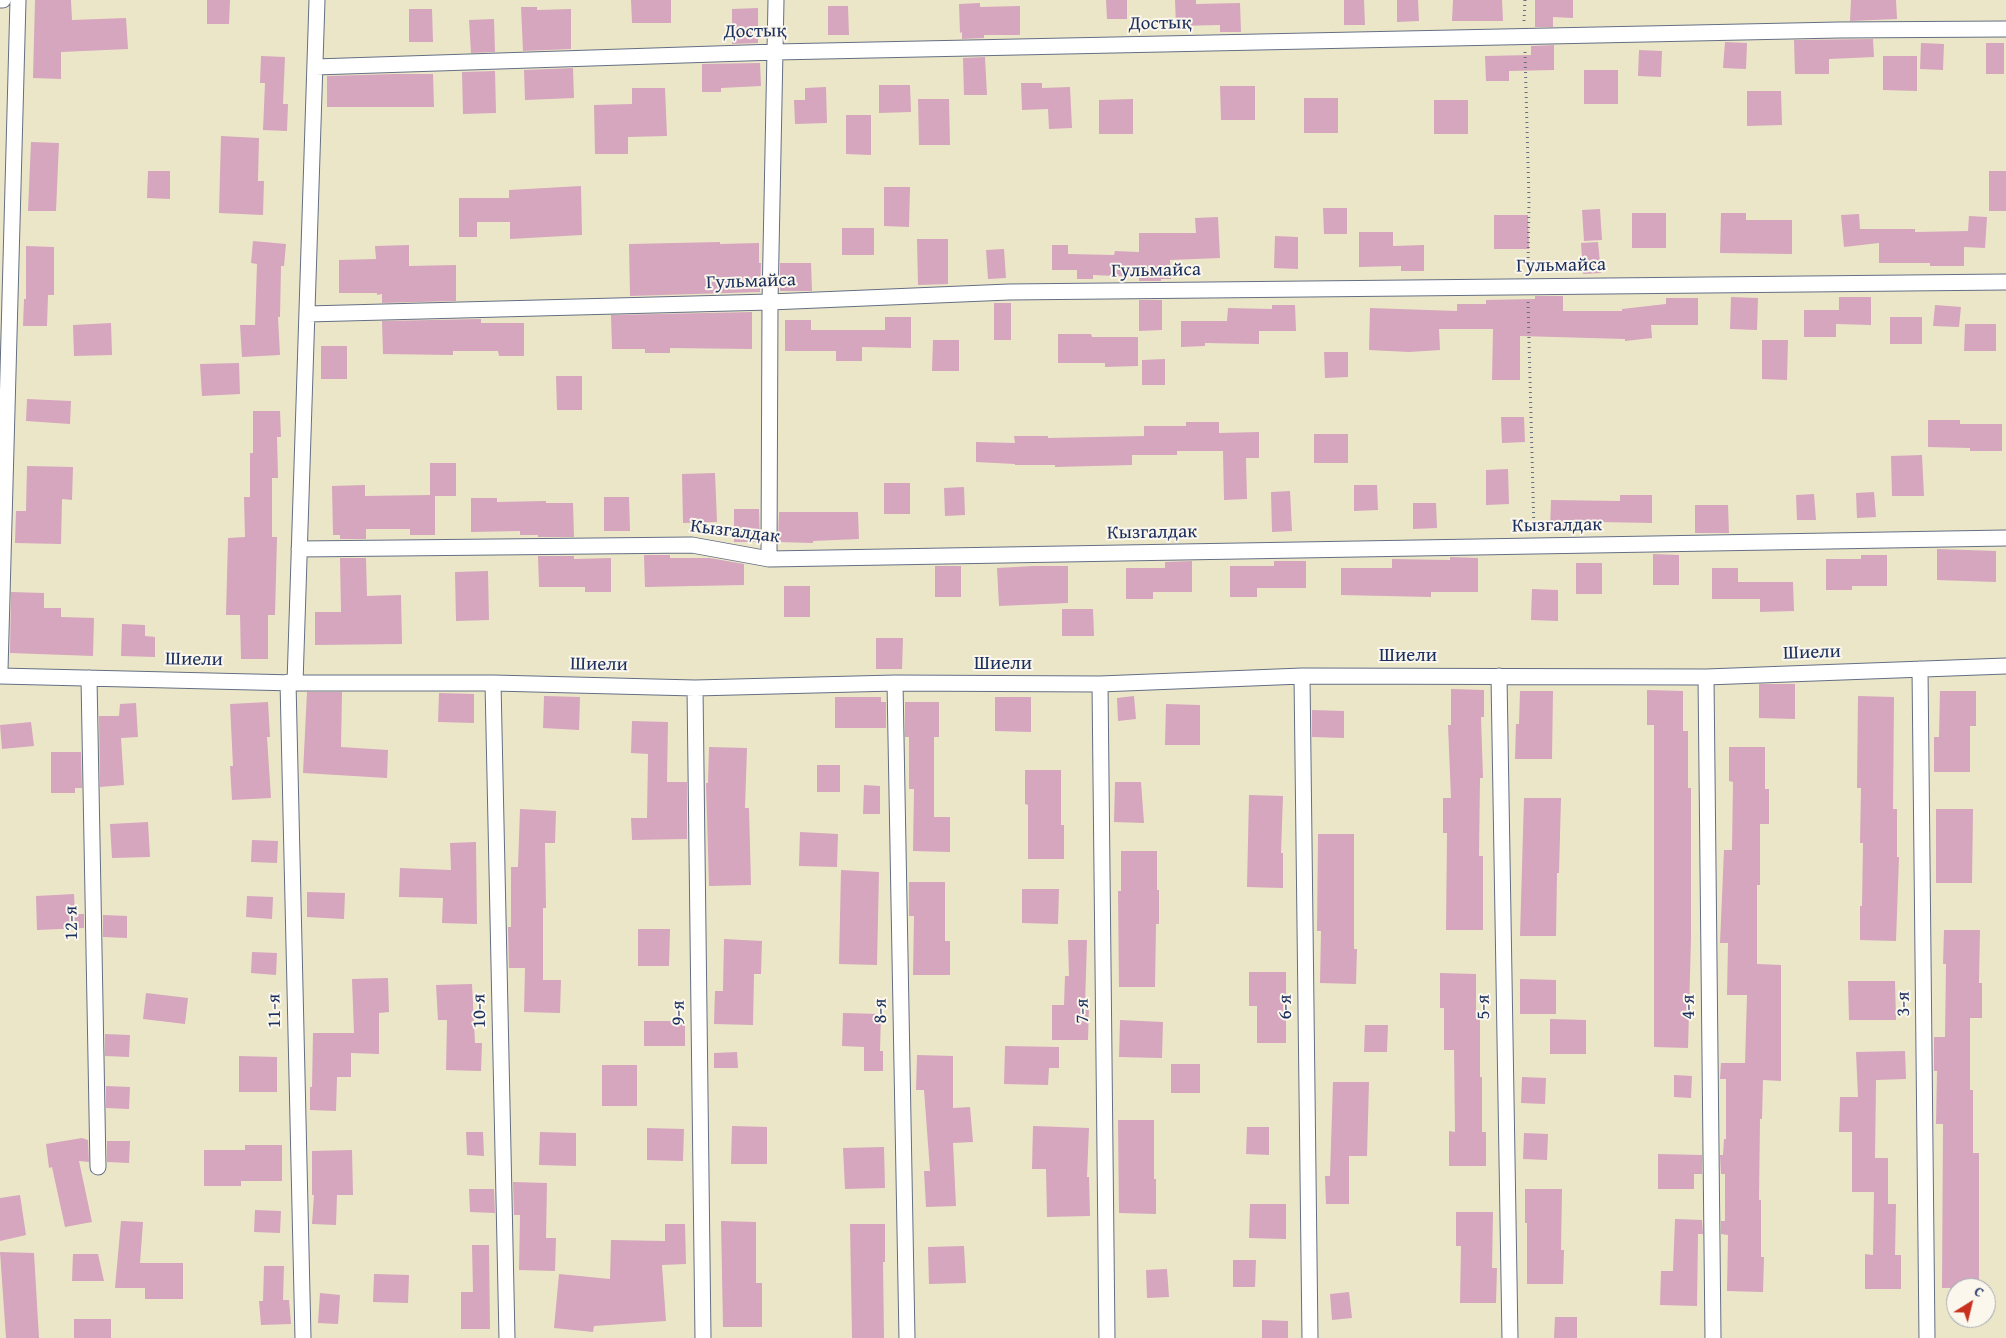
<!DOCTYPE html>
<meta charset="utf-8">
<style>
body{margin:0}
#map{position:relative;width:2006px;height:1338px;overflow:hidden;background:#ece6c9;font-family:"Gentium Book Plus",serif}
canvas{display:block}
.north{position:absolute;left:1946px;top:1278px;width:50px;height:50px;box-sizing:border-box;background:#fbf7ec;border:1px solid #a1a7b3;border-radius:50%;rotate:36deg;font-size:14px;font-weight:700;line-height:20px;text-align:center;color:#1b2f5e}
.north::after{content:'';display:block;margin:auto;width:18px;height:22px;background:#c8321e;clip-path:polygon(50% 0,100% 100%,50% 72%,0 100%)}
</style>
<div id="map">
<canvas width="2006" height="1338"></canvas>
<div class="north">С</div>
</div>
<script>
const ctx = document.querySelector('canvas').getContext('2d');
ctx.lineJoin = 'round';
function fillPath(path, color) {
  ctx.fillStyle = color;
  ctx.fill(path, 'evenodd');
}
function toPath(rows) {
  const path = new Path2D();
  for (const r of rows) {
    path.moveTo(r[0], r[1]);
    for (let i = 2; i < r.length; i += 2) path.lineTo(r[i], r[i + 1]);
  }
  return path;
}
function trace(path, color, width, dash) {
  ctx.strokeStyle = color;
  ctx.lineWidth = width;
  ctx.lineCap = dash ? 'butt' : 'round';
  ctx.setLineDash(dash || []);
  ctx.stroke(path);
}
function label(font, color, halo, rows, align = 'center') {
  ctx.font = font + ' "Gentium Book Plus",serif';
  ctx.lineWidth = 4;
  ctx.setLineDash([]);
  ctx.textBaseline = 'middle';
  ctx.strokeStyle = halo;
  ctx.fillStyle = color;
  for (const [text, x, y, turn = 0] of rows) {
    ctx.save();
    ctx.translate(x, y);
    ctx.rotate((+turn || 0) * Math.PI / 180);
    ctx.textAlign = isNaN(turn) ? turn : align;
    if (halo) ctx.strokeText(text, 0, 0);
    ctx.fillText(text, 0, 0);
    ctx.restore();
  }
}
fillPath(toPath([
 [35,0,71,0,72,20,126,18,128,49,61,52,61,79,33,78],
 [207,0,230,0,229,24,207,24],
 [631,0,671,0,671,23,632,23],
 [1106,0,1127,0,1127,19,1107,19],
 [1175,0,1196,0,1196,4,1240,3,1241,32,1220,32,1220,25,1176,26],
 [1344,0,1364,0,1365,25,1344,25],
 [1397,0,1418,0,1419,21,1397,22],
 [1453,0,1502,0,1503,21,1452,21],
 [1535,0,1573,0,1573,18,1553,17,1553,27,1535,27],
 [1851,0,1896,0,1897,19,1850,21],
 [980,3,980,7,1020,6,1020,35,984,35,984,38,962,39,962,32,960,33,959,4],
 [828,6,848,6,849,35,828,35],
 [521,7,537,7,537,10,571,9,571,49,523,51],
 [758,8,758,43,732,44,732,9],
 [409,9,432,9,433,42,409,42],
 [494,19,495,52,471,53,469,20],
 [1873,39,1874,57,1829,59,1829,74,1795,74,1794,40],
 [1725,42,1747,43,1746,69,1723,68],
 [1921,43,1944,44,1943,70,1920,69],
 [1986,43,2004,43,2004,74,1986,74],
 [1554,45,1554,70,1509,71,1509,81,1486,81,1485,56,1531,55,1531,46],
 [1639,50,1662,51,1661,77,1638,76],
 [261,56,285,57,283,104,288,104,287,131,263,130,265,83,260,83],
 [1883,56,1917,56,1917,91,1883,90],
 [985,57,987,95,964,95,963,58],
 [760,63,761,86,721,88,721,92,702,92,702,64],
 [573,68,574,98,525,100,524,70],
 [1584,70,1618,70,1618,104,1584,104],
 [495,71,496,113,463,114,462,72],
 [395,74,433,74,434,107,327,107,327,76],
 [1021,83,1042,83,1042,88,1070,87,1072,128,1049,129,1048,109,1022,110],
 [879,85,910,85,911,112,879,113],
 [1220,86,1255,86,1255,120,1221,120],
 [826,87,827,123,795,124,794,100,805,100,805,88],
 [632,88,665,88,667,136,628,137,628,154,595,154,594,105,632,104],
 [1747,91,1781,91,1782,125,1747,126],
 [1304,98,1338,98,1338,133,1304,133],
 [918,99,949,99,950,145,919,145],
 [1133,99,1133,134,1099,134,1099,100],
 [1434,100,1468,100,1468,134,1434,134],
 [846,115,871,115,871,155,846,154],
 [221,136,259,138,258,181,264,181,263,215,219,213],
 [31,142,59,143,56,211,28,211],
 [148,171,170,171,170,199,147,198],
 [1989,171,2006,171,2006,211,1989,211],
 [581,186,582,235,510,239,510,222,477,222,477,237,459,237,459,198,509,198,509,190],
 [884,187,910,187,909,227,884,226],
 [1323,208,1347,208,1347,234,1324,234],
 [1600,209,1602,240,1584,241,1582,210],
 [1632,213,1666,213,1666,248,1632,248],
 [1721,213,1746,213,1746,220,1792,220,1792,254,1720,253],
 [1859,214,1860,229,1915,229,1915,232,1968,231,1969,216,1987,217,1985,248,1964,247,1964,266,1930,266,1930,263,1879,263,1879,243,1844,247,1841,215],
 [1494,215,1528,215,1529,249,1494,249],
 [1218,217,1220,258,1170,260,1171,279,1161,279,1161,281,1139,281,1139,277,1093,275,1093,279,1077,279,1077,270,1052,270,1052,245,1068,245,1068,254,1114,255,1115,251,1139,252,1139,233,1196,233,1195,218],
 [842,228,874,228,874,255,842,255],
 [1359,232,1393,232,1393,246,1424,245,1424,271,1401,271,1401,266,1359,267],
 [1275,236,1298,237,1298,269,1274,268],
 [917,239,948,239,948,284,918,285],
 [253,241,286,244,284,266,281,266,280,317,278,317,280,355,242,357,240,325,255,325,257,264,251,263],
 [720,242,720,244,759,243,759,263,761,263,760,292,630,296,629,244],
 [1598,242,1601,273,1583,274,1581,243],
 [409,245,409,266,456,265,456,301,382,303,382,294,377,295,377,293,339,293,339,260,376,259,375,246],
 [26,246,54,247,54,295,48,295,47,326,23,326,24,299,26,299],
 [1004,249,1006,278,988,279,986,250],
 [780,263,811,263,812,291,780,291],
 [1535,296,1563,296,1563,311,1622,311,1622,309,1666,304,1666,298,1698,298,1698,325,1651,325,1652,338,1625,341,1625,339,1520,336,1520,380,1492,380,1493,329,1439,329,1440,350,1409,352,1369,350,1370,308,1457,311,1457,304,1486,304,1486,300,1535,299],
 [1731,297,1758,298,1757,330,1730,329],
 [1839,297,1871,297,1871,325,1836,324,1836,337,1804,337,1804,310,1839,310],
 [1139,300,1162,300,1162,330,1139,331],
 [994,303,1011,303,1011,340,994,340],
 [1272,305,1295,305,1296,331,1259,331,1259,344,1205,343,1205,346,1181,347,1181,321,1227,321,1228,308,1272,309],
 [1935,305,1961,307,1959,327,1933,326],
 [752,312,752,349,670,348,670,353,645,353,645,349,612,349,611,315],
 [885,317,911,317,911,348,862,347,862,361,836,361,836,351,785,351,785,320,811,320,811,330,885,330],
 [1890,317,1922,317,1922,344,1890,344],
 [481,319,481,323,524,323,524,356,499,356,498,351,453,351,453,355,383,354,382,321],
 [111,323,112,355,74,356,73,325],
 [1965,324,1996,324,1996,351,1964,351],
 [1058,334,1091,334,1092,337,1138,337,1138,366,1105,367,1105,363,1058,363],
 [933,340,959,340,959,371,932,371],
 [1762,340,1788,340,1787,380,1762,379],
 [321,346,347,346,347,379,321,379],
 [1324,352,1348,352,1348,377,1325,378],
 [1165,359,1165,385,1142,385,1142,360],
 [239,363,240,394,202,396,200,364],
 [556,376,582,376,582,410,557,410],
 [27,399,71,401,70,424,26,421],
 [253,411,280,411,281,437,277,437,278,478,272,478,272,537,277,537,275,615,268,615,268,659,241,659,240,615,226,615,228,538,245,537,244,497,250,497,250,453,253,453],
 [1501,417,1524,417,1525,442,1502,443],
 [1928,420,1960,420,1960,424,2002,424,2002,451,1970,451,1970,448,1928,447],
 [1186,422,1219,422,1219,433,1259,432,1259,458,1246,458,1247,499,1224,500,1223,451,1177,451,1177,455,1132,455,1132,465,1055,467,1055,465,1015,465,1015,464,976,462,976,442,1015,443,1014,436,1048,436,1048,438,1144,436,1144,426,1186,426],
 [1314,434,1348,434,1348,463,1314,463],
 [1922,455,1924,496,1892,496,1891,456],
 [430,463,456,463,456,496,435,496,435,535,410,535,410,529,366,529,366,539,340,539,340,535,333,535,332,486,365,485,365,496,430,495],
 [27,466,73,467,72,500,62,499,61,544,15,543,16,511,26,511],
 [1508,469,1509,504,1486,505,1486,470],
 [715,473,717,522,683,523,682,474],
 [884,483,910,483,910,514,884,514],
 [1354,485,1377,485,1378,510,1354,511],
 [964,487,965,515,945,516,944,488],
 [1290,491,1292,531,1272,532,1271,492],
 [1874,492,1876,517,1857,518,1856,493],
 [1814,494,1816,520,1797,520,1796,495],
 [1620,495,1652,495,1652,523,1599,522,1599,531,1550,530,1551,500,1620,501],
 [604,497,629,497,630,531,604,531],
 [471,498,497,498,497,502,546,501,546,503,573,503,574,537,538,537,538,535,520,535,520,531,471,532],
 [1413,503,1436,503,1437,528,1413,529],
 [1695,505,1728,505,1729,533,1695,533],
 [734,509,759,509,760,542,734,542],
 [779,512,858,512,859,539,813,541,813,543,778,542],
 [1937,549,1996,551,1996,582,1937,580],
 [1653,554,1679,555,1679,585,1653,585],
 [644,555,670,555,670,558,710,558,744,564,744,585,645,587],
 [1861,555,1887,555,1887,586,1852,586,1852,590,1826,590,1826,559,1861,559],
 [538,556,574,556,574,559,611,558,611,592,585,592,585,587,539,587],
 [1450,557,1478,558,1478,592,1431,592,1431,597,1341,595,1341,568,1392,568,1392,559,1450,560],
 [340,558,366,558,367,596,401,595,402,644,315,645,315,612,341,612],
 [1192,561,1192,592,1153,592,1153,599,1126,599,1126,568,1165,568,1165,562],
 [1274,561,1306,561,1306,588,1257,588,1257,597,1230,597,1230,566,1274,566],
 [1576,563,1602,563,1602,594,1576,594],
 [935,566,961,566,961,597,935,597],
 [1034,566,1068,566,1068,603,999,606,997,568],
 [1712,568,1738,568,1738,582,1793,582,1794,611,1760,612,1760,599,1712,599],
 [488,571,489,620,456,621,455,572],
 [784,586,810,586,810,617,784,617],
 [1532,589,1558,590,1558,621,1531,620],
 [11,592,44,593,44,608,61,608,61,617,94,618,93,656,10,653],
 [1062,609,1093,609,1094,636,1062,636],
 [122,624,145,625,145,636,155,637,155,657,121,656],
 [876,638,903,638,902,669,876,669],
 [1759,684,1795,684,1795,719,1759,718],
 [1451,689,1484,690,1484,717,1481,717,1483,778,1480,778,1479,856,1483,856,1483,930,1446,930,1447,833,1443,833,1443,798,1451,798,1448,725,1451,725],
 [1647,690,1683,691,1683,731,1688,731,1688,788,1691,788,1691,938,1688,1048,1654,1047,1654,725,1647,725],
 [1520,691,1553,691,1552,759,1515,759,1516,724,1519,724],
 [1940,691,1976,691,1976,726,1970,726,1970,772,1934,772,1934,737,1939,737],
 [307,692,342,692,341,747,388,750,387,778,303,773],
 [439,693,474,694,474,723,438,722],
 [544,696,580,697,579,730,543,728],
 [1134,696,1136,719,1118,721,1117,698],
 [1858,696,1894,697,1893,809,1897,809,1897,857,1899,857,1896,941,1860,940,1860,906,1862,906,1863,843,1860,843,1861,788,1857,788],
 [835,697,881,697,881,702,886,702,886,728,835,728],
 [995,697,1031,697,1031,732,995,731],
 [268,702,270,737,267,737,271,798,232,800,230,766,233,766,230,704],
 [905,702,939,702,939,737,934,737,934,817,950,817,950,852,913,851,914,789,909,789,909,737,905,737],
 [136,703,138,737,121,738,124,785,100,787,99,716,119,716,120,704],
 [1166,704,1200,705,1200,745,1165,745],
 [1312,710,1344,711,1344,738,1312,737],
 [632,721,668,722,667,782,687,782,687,839,632,840,631,818,647,818,648,754,631,753],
 [31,722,34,746,2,749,0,725],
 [709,747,747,748,745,808,749,808,751,885,709,886,706,783,708,783],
 [1729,747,1765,747,1765,789,1769,789,1769,824,1760,824,1760,885,1757,885,1757,964,1781,965,1781,1081,1763,1080,1762,1119,1760,1119,1759,1200,1761,1200,1761,1257,1764,1257,1763,1292,1727,1291,1728,1235,1721,1234,1721,1221,1725,1221,1725,1174,1721,1174,1720,1155,1723,1155,1724,1139,1726,1139,1726,1079,1720,1079,1721,1063,1745,1063,1747,995,1727,995,1728,943,1720,943,1724,850,1732,850,1733,782,1729,781],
 [51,752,81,752,82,788,75,788,75,793,51,793],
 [817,765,840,765,840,792,817,792],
 [1025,770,1061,770,1061,825,1064,825,1064,859,1028,859,1028,805,1025,804],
 [1115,782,1141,782,1144,823,1114,822],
 [864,785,880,786,880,814,863,814],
 [1249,795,1283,796,1281,853,1283,853,1283,888,1247,887],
 [1524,798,1561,798,1559,873,1557,873,1556,936,1520,936],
 [520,809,556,811,555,843,545,843,546,908,543,908,543,980,561,980,560,1013,524,1012,525,968,509,968,508,927,511,927,511,867,518,867],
 [1936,809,1973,809,1972,883,1936,883],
 [148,822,150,857,112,858,110,824],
 [800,832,838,834,837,867,799,866],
 [1318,834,1354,834,1354,949,1357,949,1356,984,1320,983,1321,931,1317,931],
 [252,840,278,841,277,863,251,862],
 [476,842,477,924,442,923,443,898,399,897,400,868,451,870,450,843],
 [1121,851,1157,851,1157,890,1159,890,1159,924,1156,924,1155,987,1119,987,1118,891,1121,891],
 [841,870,879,872,877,965,839,964],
 [909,882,945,882,945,941,950,941,950,975,913,975,914,916,909,916],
 [1022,889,1059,889,1058,924,1022,923],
 [307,892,345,893,344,919,307,917],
 [74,894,75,914,84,914,84,928,37,930,36,896],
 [247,896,273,897,272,919,246,917],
 [103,915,127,916,127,938,103,937],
 [638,929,670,929,669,966,638,966],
 [1944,930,1980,930,1979,983,1982,983,1982,1018,1970,1018,1970,1090,1973,1090,1973,1153,1979,1153,1979,1288,1942,1288,1943,1124,1936,1124,1937,1071,1934,1071,1934,1037,1945,1037,1946,964,1943,964],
 [724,939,762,941,761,974,754,974,753,1025,714,1024,715,991,723,991],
 [1068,940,1087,940,1085,1006,1089,1006,1088,1040,1052,1040,1052,1005,1064,1005,1065,976,1069,976],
 [252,952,277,953,276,975,251,973],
 [1249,972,1286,972,1286,1043,1257,1043,1257,1006,1249,1006],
 [1440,973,1476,974,1476,1016,1480,1016,1480,1077,1482,1077,1482,1132,1486,1132,1486,1166,1449,1166,1449,1131,1455,1132,1454,1050,1444,1050,1444,1008,1440,1008],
 [388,978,389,1012,379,1013,379,1054,351,1053,351,1077,337,1077,336,1111,310,1110,310,1087,312,1087,313,1033,354,1033,352,979],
 [1520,979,1556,980,1556,1014,1520,1014],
 [1848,981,1895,981,1896,1020,1849,1020],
 [472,984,475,1043,482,1043,481,1071,446,1070,447,1020,438,1020,436,985],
 [146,993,188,998,185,1024,143,1019],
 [843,1013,881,1014,880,1051,883,1051,883,1071,864,1071,864,1047,842,1046],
 [1550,1019,1586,1020,1586,1054,1550,1054],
 [1120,1020,1163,1022,1162,1058,1119,1057],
 [644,1021,685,1021,685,1046,644,1046],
 [1365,1025,1388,1025,1387,1052,1364,1052],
 [105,1034,130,1035,129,1057,105,1056],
 [1005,1046,1059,1047,1059,1068,1049,1068,1048,1085,1004,1084],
 [1905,1051,1906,1079,1876,1080,1875,1158,1888,1158,1888,1204,1896,1204,1895,1255,1901,1255,1901,1289,1865,1289,1865,1254,1873,1255,1874,1192,1852,1192,1852,1132,1839,1132,1840,1097,1858,1097,1856,1052],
 [737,1052,738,1068,714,1068,714,1053],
 [917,1055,953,1056,953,1108,970,1107,973,1142,953,1143,956,1206,926,1207,924,1171,930,1171,924,1090,916,1090],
 [239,1056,277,1057,277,1092,239,1092],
 [1171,1064,1200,1064,1200,1093,1171,1093],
 [602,1065,637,1065,637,1106,602,1106],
 [1674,1075,1692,1076,1691,1098,1674,1097],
 [1522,1077,1546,1078,1545,1104,1521,1103],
 [1333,1082,1369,1082,1367,1156,1349,1156,1349,1204,1326,1204,1325,1176,1330,1176],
 [106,1086,130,1087,129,1109,106,1108],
 [1118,1120,1154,1120,1154,1179,1156,1179,1156,1214,1119,1213],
 [732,1126,767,1127,767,1164,731,1164],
 [1033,1126,1089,1128,1087,1177,1089,1177,1090,1216,1047,1217,1046,1169,1032,1169],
 [1247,1127,1269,1127,1269,1155,1246,1154],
 [647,1128,684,1129,683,1161,647,1160],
 [466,1132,483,1132,484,1156,467,1155],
 [540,1132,576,1133,576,1166,539,1165],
 [1524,1133,1548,1134,1547,1160,1523,1159],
 [82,1138,88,1140,89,1162,79,1161,92,1222,65,1227,52,1167,49,1168,46,1144],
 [107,1141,130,1141,129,1163,107,1162],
 [245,1145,282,1145,282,1181,241,1181,241,1186,204,1186,204,1150,245,1150],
 [884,1147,885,1188,845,1189,843,1148],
 [352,1150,353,1195,337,1195,336,1225,312,1224,314,1195,312,1195,312,1151],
 [1658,1154,1702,1155,1702,1174,1694,1174,1694,1189,1658,1189],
 [513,1182,547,1183,546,1238,556,1238,555,1271,519,1270,520,1215,514,1215],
 [469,1189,494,1189,495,1213,470,1212],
 [1525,1189,1562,1189,1561,1250,1564,1250,1563,1284,1527,1284,1527,1223,1525,1223],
 [20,1195,26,1235,0,1241,0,1198],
 [1250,1204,1286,1204,1286,1239,1249,1238],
 [255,1210,281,1211,280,1233,254,1232],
 [1456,1212,1493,1212,1492,1268,1497,1268,1496,1303,1460,1303,1461,1246,1456,1246],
 [1675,1219,1702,1220,1703,1234,1698,1234,1697,1306,1660,1305,1661,1271,1673,1271],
 [121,1221,143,1222,140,1263,183,1263,183,1299,145,1299,145,1288,115,1288],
 [721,1221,756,1222,756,1283,762,1283,762,1327,723,1327],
 [665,1224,685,1224,686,1264,662,1265,666,1321,594,1326,593,1332,554,1328,559,1274,610,1279,611,1240,665,1241],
 [850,1224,885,1224,885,1262,883,1262,884,1338,852,1338],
 [472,1245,489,1245,490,1329,461,1329,461,1292,473,1292],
 [964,1246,966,1283,929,1284,928,1247],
 [0,1252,34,1253,39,1338,6,1338],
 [73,1254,98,1254,104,1281,72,1281],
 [1233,1260,1256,1260,1255,1287,1233,1287],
 [264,1266,284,1266,283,1300,289,1300,291,1324,261,1325,259,1301,263,1301],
 [1167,1269,1169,1297,1147,1298,1146,1270],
 [374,1274,409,1275,408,1303,373,1302],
 [1349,1292,1352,1318,1332,1320,1330,1294],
 [320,1293,340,1295,338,1324,318,1323],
 [1555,1317,1577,1317,1577,1338,1554,1338],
 [74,1319,111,1319,111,1338,74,1338],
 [1262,1320,1288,1321,1288,1338,1262,1338]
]), '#d5a6bd');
const street = toPath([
 [0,0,3,0],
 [315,67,776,52,1839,30,2006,29],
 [307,314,770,302,1009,292,2006,282],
 [299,549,692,545,769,559,2006,538],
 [769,559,770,302,776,0],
 [1920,669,1927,1338],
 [0,670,18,0],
 [0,676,295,683,493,683,695,688,895,683,1100,684,1302,676,1706,677,2006,666],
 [1302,676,1310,1338],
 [1499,676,1510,1338],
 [1706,677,1713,1338],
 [89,678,98,1167],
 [288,682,303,1338],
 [295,683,317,0],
 [493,683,507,1338],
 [895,683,907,1338],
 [1100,684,1107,1338],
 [695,688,703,1338]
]);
trace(street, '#646f83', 17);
trace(toPath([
 [1524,21,1525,0],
 [1525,52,1529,200,1528,271],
 [1528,302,1534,531]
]), '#646f83', 3, [1, 4]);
trace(street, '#fff', 15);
label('19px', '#1b2f5e', '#fbf7ec', [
 ["Достық",1160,24,-1],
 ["Достық",755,32,-1],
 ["Гульмайса",1561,266,-1],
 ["Гульмайса",1156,271,-1],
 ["Гульмайса",751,282,-2],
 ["Кызгалдак",1557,526,-1],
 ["Кызгалдак",735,532,7],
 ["Кызгалдак",1152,533,-1],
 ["Шиели",1812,653,-2],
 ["Шиели",1408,656],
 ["Шиели",194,660,1],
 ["Шиели",1003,664],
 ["Шиели",599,665,1],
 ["12-я",72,923,-91],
 ["3-я",1904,1004,-91],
 ["6-я",1286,1007,-91],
 ["5-я",1484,1007,-91],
 ["4-я",1689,1007,-91],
 ["11-я",275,1011,-91],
 ["10-я",480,1011,-91],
 ["8-я",881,1011,-91],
 ["7-я",1083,1011,-91],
 ["9-я",679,1013,-91]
]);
</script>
